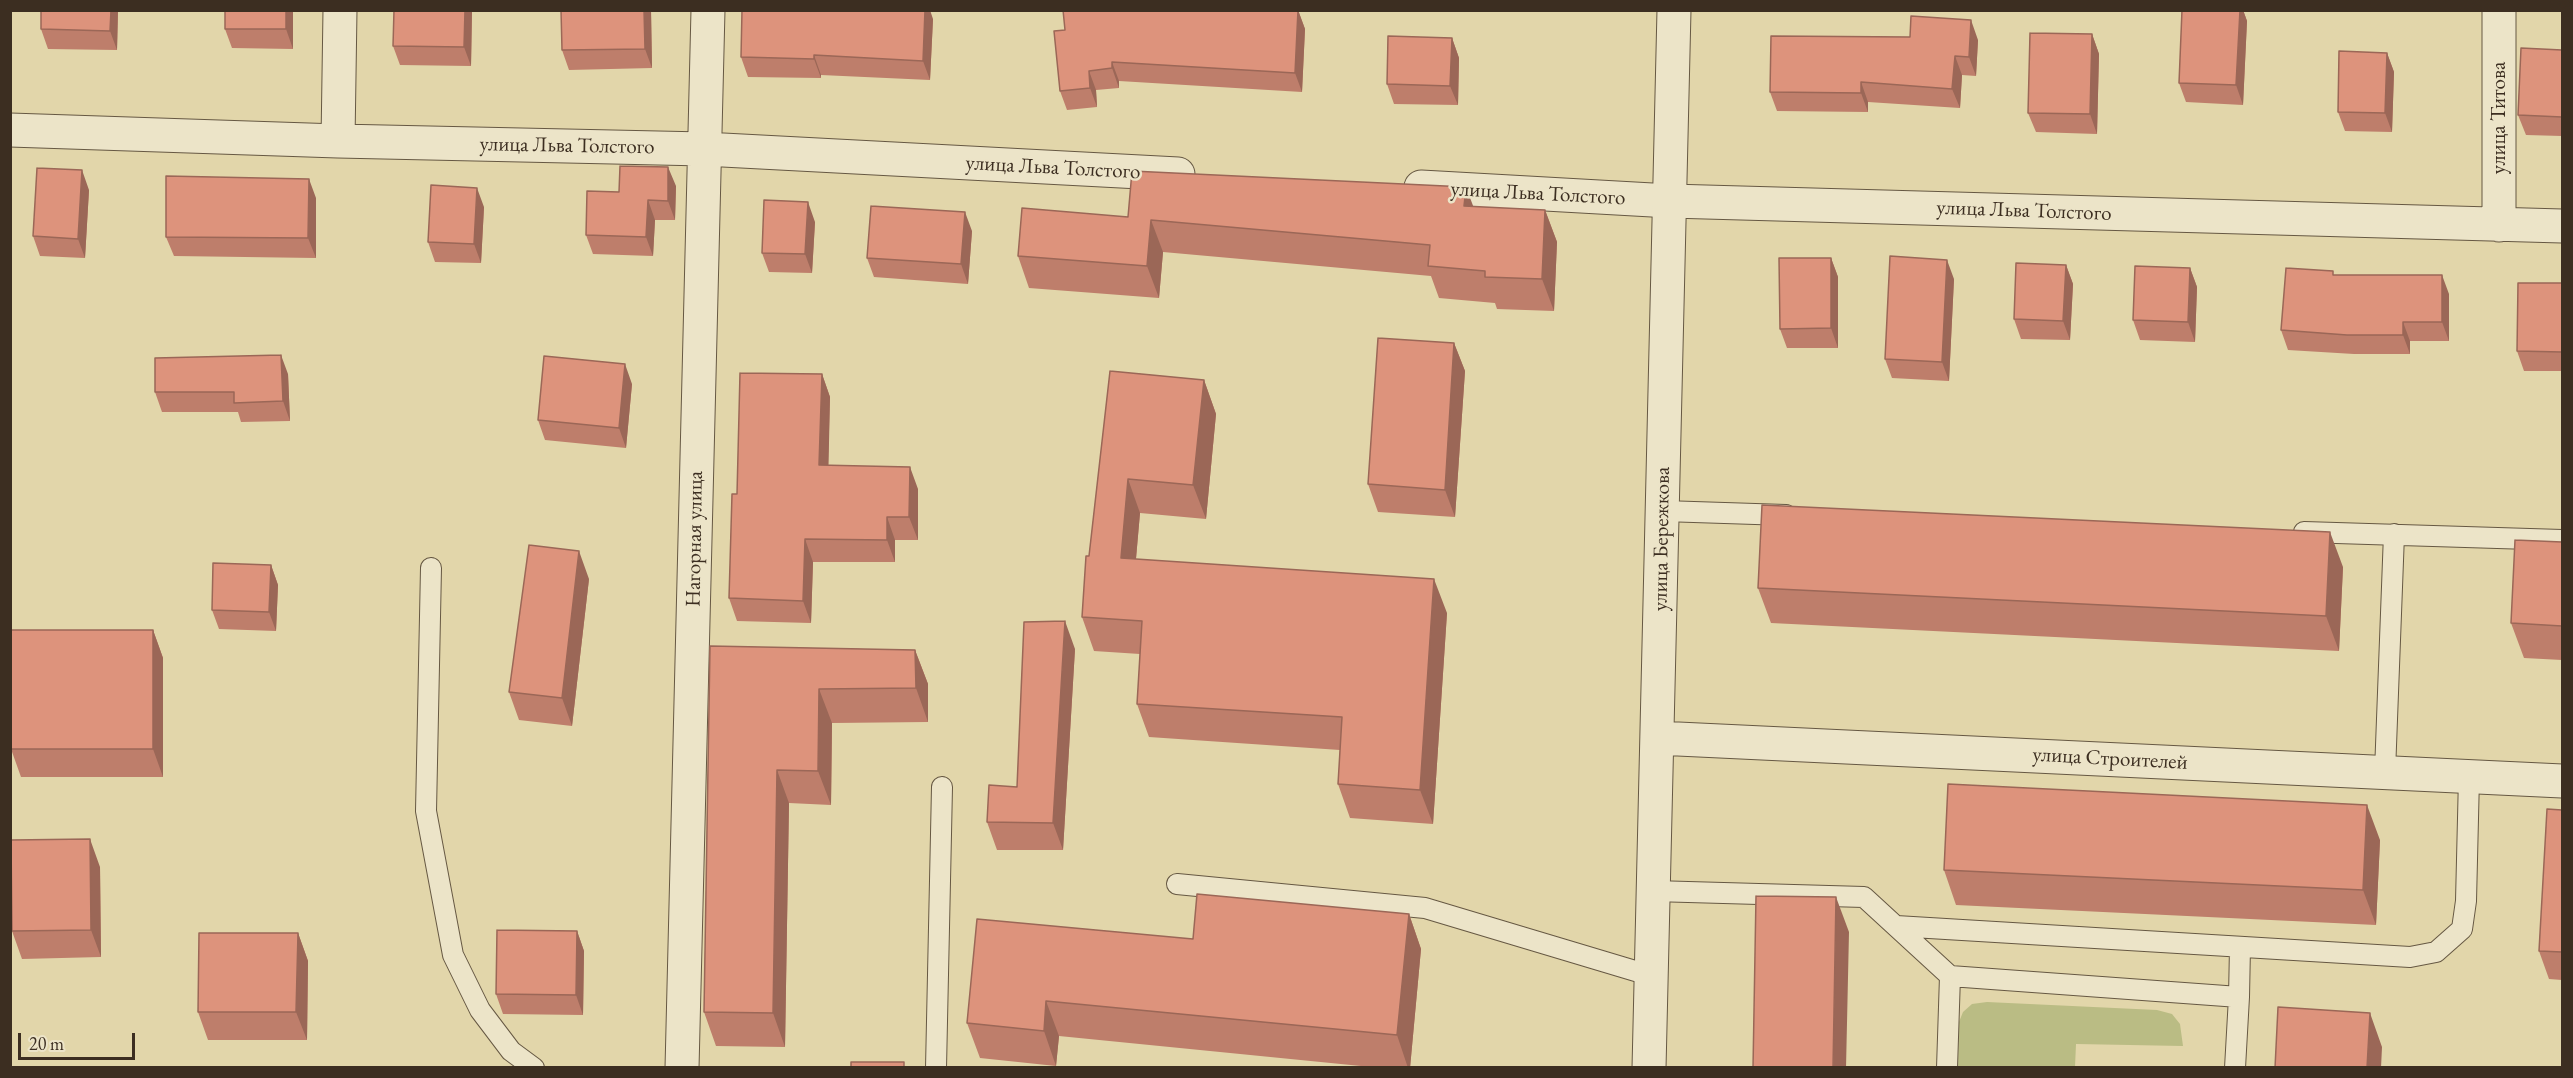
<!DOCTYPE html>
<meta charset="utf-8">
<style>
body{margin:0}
#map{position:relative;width:2573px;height:1078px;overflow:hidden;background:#e2d6aa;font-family:"EB Garamond",serif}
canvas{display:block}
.frame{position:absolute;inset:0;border:12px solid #3c2e21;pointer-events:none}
.scale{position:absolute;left:18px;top:1033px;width:117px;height:27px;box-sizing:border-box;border:3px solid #3c2e21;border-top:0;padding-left:8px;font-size:18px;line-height:21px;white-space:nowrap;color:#3c2e21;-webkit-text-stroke:4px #ece4c8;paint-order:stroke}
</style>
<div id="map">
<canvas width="2573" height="1078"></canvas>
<div class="frame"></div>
<div class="scale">20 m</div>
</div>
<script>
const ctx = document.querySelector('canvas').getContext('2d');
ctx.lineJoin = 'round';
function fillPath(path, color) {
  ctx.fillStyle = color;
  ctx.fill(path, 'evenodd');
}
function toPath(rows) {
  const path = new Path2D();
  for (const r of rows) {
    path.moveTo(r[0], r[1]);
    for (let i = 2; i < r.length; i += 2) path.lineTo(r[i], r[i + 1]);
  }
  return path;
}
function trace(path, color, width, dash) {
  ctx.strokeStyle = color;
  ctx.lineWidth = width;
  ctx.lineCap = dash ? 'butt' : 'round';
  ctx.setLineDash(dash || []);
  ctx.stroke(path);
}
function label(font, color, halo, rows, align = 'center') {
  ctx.font = font + ' "EB Garamond",serif';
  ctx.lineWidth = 5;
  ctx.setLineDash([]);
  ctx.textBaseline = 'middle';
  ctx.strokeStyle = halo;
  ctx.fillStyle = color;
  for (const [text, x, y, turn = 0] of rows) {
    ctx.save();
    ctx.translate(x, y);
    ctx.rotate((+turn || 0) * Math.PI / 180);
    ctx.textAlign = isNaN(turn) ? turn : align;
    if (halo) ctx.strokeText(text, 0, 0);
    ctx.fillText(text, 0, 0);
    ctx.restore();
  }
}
fillPath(toPath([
 [1987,1002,2157,1010,2172,1014,2180,1024,2183,1046,2076,1044,2075,1067,1958,1067,1959,1022,1963,1012,1972,1004]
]), '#babc84');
const service = toPath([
 [1663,511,1786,515],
 [2304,532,2562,540],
 [431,568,426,811,453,955,480,1010,511,1051,534,1068],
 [2385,772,2394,534],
 [1177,884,1425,908,1652,976],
 [1653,891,1864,897,1950,976,2239,997,2235,1068],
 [1896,926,2410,957,2436,952,2462,929,2466,901,2469,777],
 [2239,997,2240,947],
 [936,1068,942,787],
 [1947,1068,1950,976]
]);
const minor = toPath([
 [10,130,338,141,704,149,1178,174],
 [338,141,340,10],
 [1421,187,1670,201,2562,226],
 [2499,225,2499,10],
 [682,1068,708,10]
]);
const tertiary = toPath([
 [1657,738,2562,781],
 [1649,1068,1674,10]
]);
trace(service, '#665843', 22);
trace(minor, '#665843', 35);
trace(tertiary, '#665843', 35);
trace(service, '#ece4c8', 20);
trace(minor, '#ece4c8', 33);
trace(tertiary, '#ece4c8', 33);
fillPath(toPath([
 [118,10,117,50,48,49,41,29],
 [293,10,293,49,232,48,225,29],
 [472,10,471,66,400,65,393,46],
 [651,10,652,68,569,70,562,50],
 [1298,10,1305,29,1302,92,1119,81,1119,88,1096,90,1097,107,1067,110,1060,91,1054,31],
 [2182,10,2243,10,2247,21,2243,105,2186,102,2179,83],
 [933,19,930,80,821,75,821,78,748,77,741,57],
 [2092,34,2099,54,2097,134,2036,132,2028,113],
 [1452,38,1459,58,1458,105,1394,104,1387,84],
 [1978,40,1976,76,1962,75,1960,108,1868,102,1868,112,1777,111,1770,92],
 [2562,50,2562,136,2526,135,2518,115],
 [2387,53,2394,72,2392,132,2345,131,2338,112],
 [676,186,675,220,655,220,653,256,593,254,586,235,619,192],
 [89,190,85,258,40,256,33,236],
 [316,198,316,258,174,256,166,237],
 [484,207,481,263,435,262,428,242],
 [1473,207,1545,210,1557,242,1554,311,1497,309,1495,303,1439,298,1431,276,1163,252,1159,298,1029,288,1018,256,1128,217],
 [815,222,812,273,769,272,762,253],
 [972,231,968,284,874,277,867,258],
 [1831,258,1838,277,1838,348,1787,348,1780,329],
 [2066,265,2073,284,2070,340,2021,339,2014,319],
 [2190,268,2197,287,2195,342,2140,340,2133,320],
 [2334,275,2449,294,2449,341,2410,341,2410,354,2354,354,2288,350,2281,330],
 [1954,279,1949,381,1892,378,1885,359],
 [2562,283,2562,371,2524,371,2517,351],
 [1454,343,1465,371,1455,517,1378,512,1368,484],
 [1110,371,1204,380,1216,414,1206,519,1140,513,1136,559,1447,613,1433,824,1350,818,1338,784,1340,750,1149,737,1137,704,1140,654,1094,651,1082,617],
 [288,374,290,421,241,422,238,412,162,412,155,392],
 [822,374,830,397,828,465,918,489,918,540,895,540,895,562,813,562,811,623,737,621,729,598,737,494],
 [632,384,626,448,545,440,538,420],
 [2562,542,2562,660,2524,658,2511,623],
 [271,565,278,585,276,631,219,629,212,610],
 [2343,567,2339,651,1771,623,1758,588],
 [589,579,572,726,519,720,509,692],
 [153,630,163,658,163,777,21,777,11,749],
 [710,646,915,650,928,684,928,722,832,723,831,805,789,803,785,1047,716,1046,704,1012],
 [1075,649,1063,850,997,850,987,822,1017,787],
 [2562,810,2562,980,2549,979,2539,951],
 [2380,840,2376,925,1956,905,1944,870],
 [100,867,101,957,22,959,12,931],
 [1409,914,1421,949,1410,1068,1381,1068,1059,1036,1056,1066,980,1058,967,1023,1193,939],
 [577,931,584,951,583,1015,503,1014,496,994],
 [298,933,308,961,307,1040,208,1040,198,1012]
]), '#be7e6b');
fillPath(toPath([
 [111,10,118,10,117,50,110,31],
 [286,10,293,10,293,49,286,29],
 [465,10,472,10,471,66,464,47],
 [644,10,651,10,652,68,645,49],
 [925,10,930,10,933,19,930,80,923,61],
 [1298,10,1305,29,1302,92,1295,73],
 [2240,10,2243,10,2247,21,2243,105,2236,85],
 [1971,20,1978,40,1976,76,1969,57],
 [2092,34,2099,54,2097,134,2090,114],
 [1452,38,1459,58,1458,105,1450,86],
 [2387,53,2394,72,2392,132,2385,113],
 [814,55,821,75,821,78,814,59],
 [1955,56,1962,75,1960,108,1952,89],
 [1112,62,1119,81,1119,88,1112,68],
 [1089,71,1096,90,1097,107,1090,88],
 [1861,82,1868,102,1868,112,1861,93],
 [668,167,676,186,675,220,668,201],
 [82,170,89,190,85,258,78,239],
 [309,179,316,198,316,258,308,238],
 [1466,187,1478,219,1464,206],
 [477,188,484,207,481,263,474,244],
 [648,200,655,220,653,256,646,237],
 [808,202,815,222,812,273,805,254],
 [1545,210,1557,242,1554,311,1542,279],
 [965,212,972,231,968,284,961,264],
 [1151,220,1163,252,1159,298,1147,266],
 [1831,258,1838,277,1838,348,1831,328],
 [1947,260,1954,279,1949,381,1942,362],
 [2066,265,2073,284,2070,340,2063,321],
 [2190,268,2197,287,2195,342,2188,322],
 [2442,275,2449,294,2449,341,2442,322],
 [2403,322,2410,341,2410,354,2403,335],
 [1454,343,1465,371,1455,517,1445,490],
 [281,355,288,374,290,421,283,401],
 [625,364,632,384,626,448,619,428],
 [822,374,830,397,828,488,819,465],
 [1204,380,1216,414,1206,519,1193,485],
 [910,467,918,489,918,540,909,517],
 [1128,479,1140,513,1133,592,1121,558],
 [887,517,895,540,895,562,887,540],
 [2330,532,2343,567,2339,651,2326,616],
 [805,539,813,562,811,623,803,601],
 [579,551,589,579,572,726,562,698],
 [271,565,278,585,276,631,269,612],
 [1434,579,1447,613,1433,824,1420,790],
 [1065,621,1075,649,1063,850,1053,823],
 [153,630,163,658,163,777,153,749],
 [915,650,928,684,928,722,916,688],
 [819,689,832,723,831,805,818,771],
 [777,770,789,803,785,1047,773,1013],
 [2367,805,2380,840,2376,925,2363,890],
 [90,839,100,867,101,957,91,930],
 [1836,897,1849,932,1846,1068,1833,1068],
 [1409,914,1421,949,1410,1068,1408,1068,1397,1035],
 [577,931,584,951,583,1015,576,995],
 [298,933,308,961,307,1040,296,1012],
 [1046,1001,1059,1036,1056,1066,1044,1031],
 [2370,1013,2382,1047,2381,1068,2367,1068]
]), '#9b6757');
const building = toPath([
 [41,10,111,10,110,31,41,29,41,10],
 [225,10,286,10,286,29,225,29,225,10],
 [394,10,465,10,464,47,393,46,394,10],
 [561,10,644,10,645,49,562,50,561,10],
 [742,10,925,10,923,61,814,55,814,59,741,57,742,10],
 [1063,10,1298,10,1295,73,1112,62,1112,68,1089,71,1090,88,1060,91,1054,31,1065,30,1063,10],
 [2182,10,2240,10,2236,85,2179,83,2182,10],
 [1911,16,1971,20,1969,57,1955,56,1952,89,1861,82,1861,93,1770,92,1771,36,1910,37,1911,16],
 [2030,33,2092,34,2090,114,2028,113,2030,33],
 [1388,36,1452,38,1450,86,1387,84,1388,36],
 [2521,48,2562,50,2562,117,2518,115,2521,48],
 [2339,51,2387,53,2385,113,2338,112,2339,51],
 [620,166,668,167,668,201,648,200,646,237,586,235,587,191,619,192,620,166],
 [37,168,82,170,78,239,33,236,37,168],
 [1132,171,1466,187,1464,206,1545,210,1542,279,1485,277,1485,271,1428,266,1430,245,1151,220,1147,266,1018,256,1022,208,1128,217,1132,171],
 [166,176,309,179,308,238,166,237,166,176],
 [431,185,477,188,474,244,428,242,431,185],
 [764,200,808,202,805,254,762,253,764,200],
 [871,206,965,212,961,264,867,258,871,206],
 [1890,256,1947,260,1942,362,1885,359,1890,256],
 [1779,258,1831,258,1831,328,1780,329,1779,258],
 [2016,263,2066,265,2063,321,2014,319,2016,263],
 [2135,266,2190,268,2188,322,2133,320,2135,266],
 [2286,268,2333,271,2333,275,2442,275,2442,322,2403,322,2403,335,2347,335,2281,330,2286,268],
 [2518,283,2562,283,2562,352,2517,351,2518,283],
 [1378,338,1454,343,1445,490,1368,484,1378,338],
 [281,355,283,401,234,403,234,392,155,392,155,358,281,355],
 [544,356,625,364,619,428,538,420,544,356],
 [1110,371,1204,380,1193,485,1128,479,1121,558,1434,579,1420,790,1338,784,1342,717,1137,704,1142,621,1082,617,1086,556,1089,556,1110,371],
 [740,373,822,374,819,465,910,467,909,517,887,517,887,540,805,539,803,601,729,598,732,494,737,494,740,373],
 [1762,505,2330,532,2326,616,1758,588,1762,505],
 [2515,540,2562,542,2562,626,2511,623,2515,540],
 [529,545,579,551,562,698,509,692,529,545],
 [213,563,271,565,269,612,212,610,213,563],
 [1065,621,1053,823,987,822,989,785,1017,787,1024,622,1065,621],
 [11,630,153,630,153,749,11,749,11,630],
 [710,646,915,650,916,688,819,689,818,771,777,770,773,1013,704,1012,710,646],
 [1948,784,2367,805,2363,890,1944,870,1948,784],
 [2547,809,2562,810,2562,952,2539,951,2547,809],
 [90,839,91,930,12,931,11,840,90,839],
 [1197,894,1409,914,1397,1035,1046,1001,1044,1031,967,1023,977,919,1193,939,1197,894],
 [1756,896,1836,897,1833,1068,1753,1068,1756,896],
 [497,930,577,931,576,995,496,994,497,930],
 [199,933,298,933,296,1012,198,1012,199,933],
 [2278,1007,2370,1013,2367,1068,2275,1068,2278,1007],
 [851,1062,904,1062,904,1068,851,1068,851,1062]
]);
fillPath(building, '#dd937c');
trace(building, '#9b6757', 1.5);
label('21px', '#3c2e21', '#ece4c8', [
 ["улица Титова",2499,118,-90],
 ["улица Льва Толстого",567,146,1],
 ["улица Льва Толстого",1053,168,3],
 ["улица Льва Толстого",1538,194,3],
 ["улица Льва Толстого",2024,211,2],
 ["Нагорная улица",695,539,-89],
 ["улица Бережкова",1662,539,-89],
 ["улица Строителей",2110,759,3]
]);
</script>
